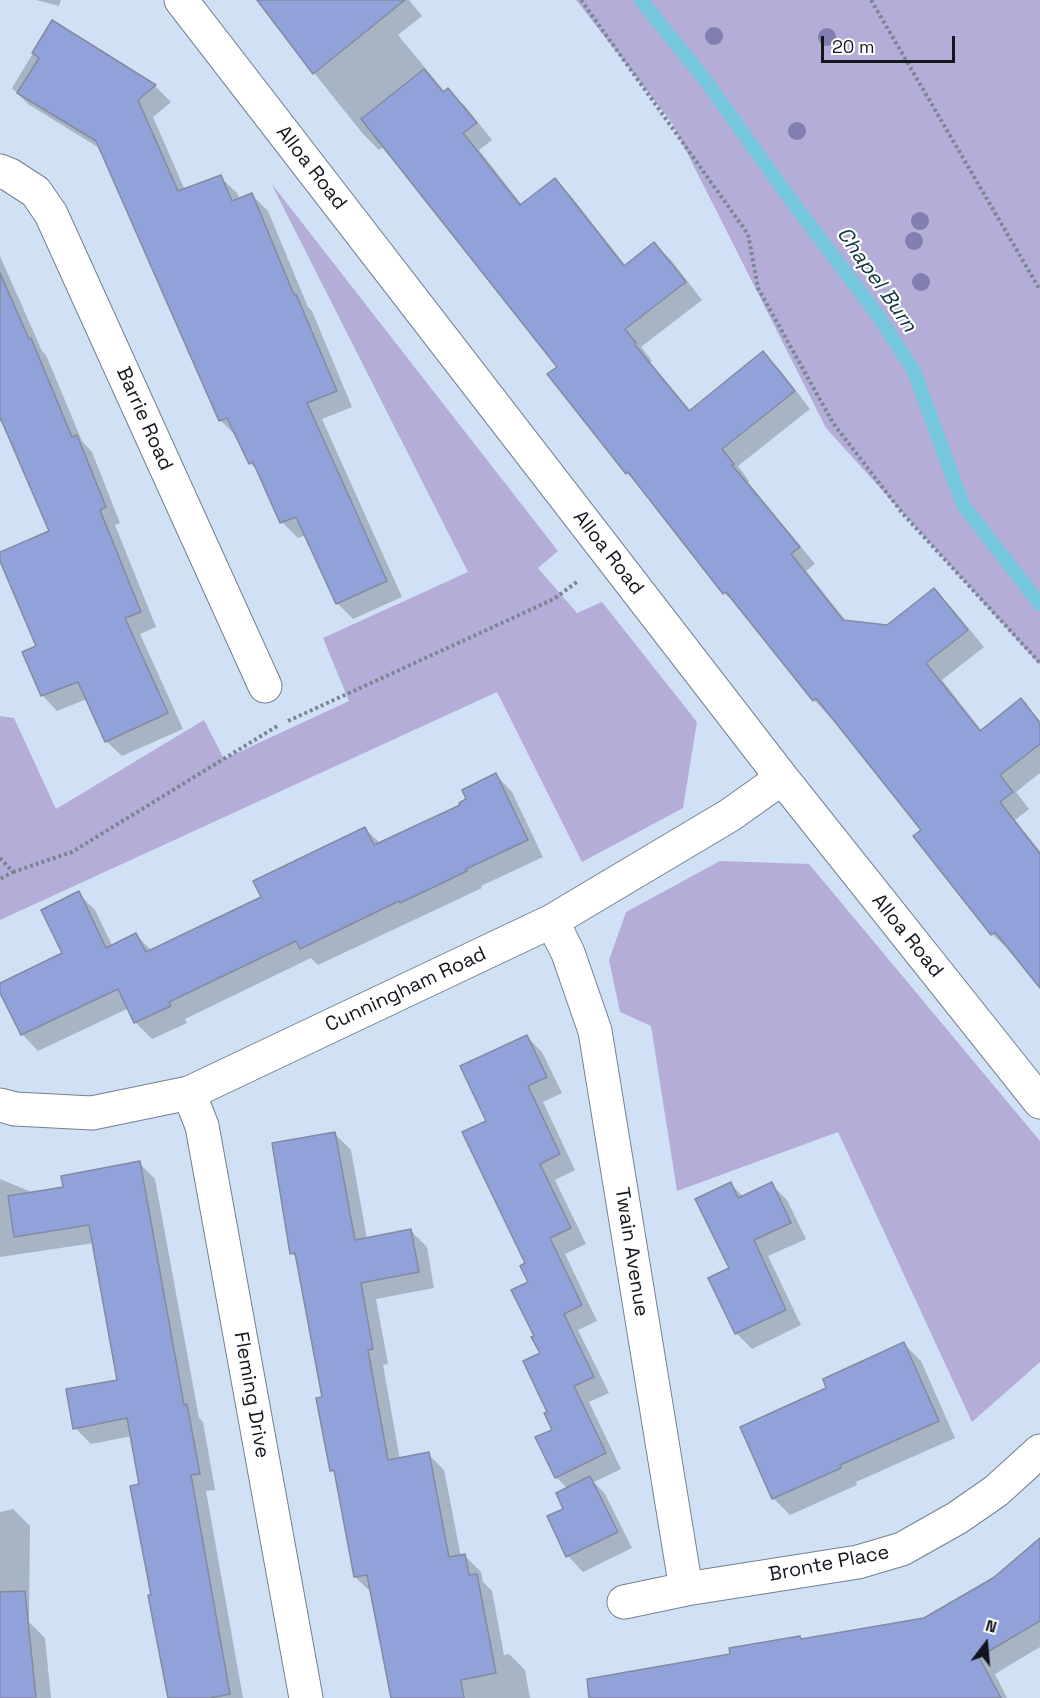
<!DOCTYPE html>
<style>
body{margin:0}
#map{position:relative;width:1040px;height:1698px;overflow:hidden;background:#d1e1f5;font-family:"Space Grotesk",sans-serif}
canvas{display:block}
.north{position:absolute;left:956px;top:1614px;width:60px;height:60px;-webkit-text-stroke:4px #fff;paint-order:stroke;rotate:16deg;font-size:16px;font-weight:700;line-height:24px;text-align:center;color:#12171e}
.north::after{content:'';display:block;margin:auto;width:21px;height:27px;background:#12171e;clip-path:polygon(50% 0,100% 100%,50% 72%,0 100%)}
.scale{position:absolute;left:821px;top:36px;width:134px;height:27px;box-sizing:border-box;border:3px solid #12171e;border-top:0;padding-left:8px;font-size:18px;line-height:21px;white-space:nowrap;color:#12171e;-webkit-text-stroke:4px #fff;paint-order:stroke}
</style>
<div id="map">
<canvas width="1040" height="1698"></canvas>
<div class="north">N</div>
<div class="scale">20 m</div>
</div>
<script>
const ctx = document.querySelector('canvas').getContext('2d');
ctx.lineJoin = 'round';
function fillPath(path, color) {
  ctx.fillStyle = color;
  ctx.fill(path, 'evenodd');
}
function toPath(rows) {
  const path = new Path2D();
  for (const r of rows) {
    path.moveTo(r[0], r[1]);
    for (let i = 2; i < r.length; i += 2) path.lineTo(r[i], r[i + 1]);
  }
  return path;
}
function trace(path, color, width, dash) {
  ctx.strokeStyle = color;
  ctx.lineWidth = width;
  ctx.lineCap = dash ? 'butt' : 'round';
  ctx.setLineDash(dash || []);
  ctx.stroke(path);
}
function label(font, color, halo, rows, align = 'center') {
  ctx.font = font + ' "Space Grotesk",sans-serif';
  ctx.lineWidth = 4.5;
  ctx.setLineDash([]);
  ctx.textBaseline = 'middle';
  ctx.strokeStyle = halo;
  ctx.fillStyle = color;
  for (const [text, x, y, turn = 0] of rows) {
    ctx.save();
    ctx.translate(x, y);
    ctx.rotate((+turn || 0) * Math.PI / 180);
    ctx.textAlign = isNaN(turn) ? turn : align;
    if (halo) ctx.strokeText(text, 0, 0);
    ctx.fillText(text, 0, 0);
    ctx.restore();
  }
}
fillPath(toPath([
 [576,0,1040,0,1040,665,826,428,672,123],
 [271,183,558,551,538,568,577,613,602,602,697,722,683,808,582,862,497,692,0,920,0,716,14,718,56,809,204,720,224,759,349,701,323,638,468,572],
 [720,861,809,864,1040,1141,1040,1362,972,1422,838,1132,677,1191,651,1026,620,1012,609,960,626,912]
]), '#b3add7');
fillPath(toPath([
 [36,0,61,0,59,6],
 [259,0,409,0,422,16,398,35,445,92,448,90,465,106,492,140,479,150,522,205,555,180,571,196,626,266,654,244,671,260,702,300,641,347,652,361,650,362,691,411,763,353,780,370,810,409,738,466,749,481,748,482,815,564,806,571,847,622,888,626,934,590,951,607,984,647,942,680,982,731,1021,700,1040,721,1040,773,1016,792,1029,809,1015,820,1040,851,1040,987,1010,949,1009,950,992,934,923,830,832,716,830,717,814,700,742,609,724,593,640,486,627,473,559,367,385,146,379,150,363,134,283,34],
 [52,22,155,86,171,102,153,117,185,190,220,177,237,193,240,200,252,195,268,211,308,307,312,311,352,407,322,419,402,597,353,619,337,603,306,535,298,538,282,522,259,472,250,463,237,437,221,421,101,149,28,104,12,88],
 [0,256,42,351,46,355,82,441,92,452,120,523,115,525,156,627,140,634,183,729,122,756,106,741,87,699,57,711,42,695,38,647,0,557,0,553,51,532,3,421,0,422],
 [496,775,512,792,543,857,481,886,482,888,318,965,311,958,185,1019,187,1023,152,1039,136,1023,129,1008,38,1051,22,1034,0,989,0,984,85,996,78,893,95,910,113,947,136,935,152,951,262,898,365,829,381,844,462,806],
 [526,1036,542,1052,562,1093,543,1102,575,1170,555,1180,586,1244,565,1254,597,1321,578,1330,609,1393,589,1402,621,1469,594,1482,605,1494,632,1548,583,1572,568,1556,565,1510,568,1489,556,1477,554,1430,549,1413,542,1353,536,1337,527,1264,488,1121],
 [335,1134,351,1150,367,1239,411,1231,427,1247,434,1288,376,1299,388,1364,383,1365,400,1460,428,1454,444,1470,461,1557,465,1556,481,1572,483,1582,492,1591,504,1655,509,1654,525,1670,530,1698,395,1698,371,1592,355,1577,336,1475,331,1470,323,1398,297,1259,292,1253],
 [139,1163,155,1179,199,1418,203,1422,215,1490,206,1491,243,1698,170,1698,131,1487,141,1486,132,1436,91,1444,75,1428,118,1381,94,1243,0,1257,0,1179,68,1207],
 [730,1184,744,1197,771,1184,787,1200,806,1239,768,1256,801,1325,752,1349,736,1333,710,1278,731,1268],
 [904,1344,921,1361,955,1438,856,1482,857,1485,790,1515,773,1498,828,1389],
 [13,1509,30,1526,29,1622,45,1638,51,1698,0,1698,0,1512],
 [1040,1540,1040,1647,995,1674,1007,1698,628,1698,732,1655,800,1637,803,1641,925,1620,994,1579]
]), '#0003');
trace(toPath([
 [641,0,706,81,788,196,877,314,914,371,963,505,1040,604]
]), '#74c7dd', 14);
const building = toPath([
 [257,0,405,0,313,74,257,0],
 [52,20,156,85,138,100,178,191,221,175,232,201,252,193,294,295,296,294,337,391,307,403,387,581,336,604,296,517,280,523,253,462,249,464,227,418,219,421,96,141,17,93,39,58,32,53,52,20],
 [424,69,443,92,448,88,477,123,463,133,520,205,555,178,624,266,654,242,686,282,625,329,636,343,635,345,689,411,763,351,795,391,722,449,734,464,732,465,800,547,791,554,843,620,887,625,934,588,968,630,926,663,980,731,1021,698,1040,723,1040,744,1000,775,1013,792,1000,802,1040,854,1040,988,995,932,991,935,913,836,921,830,816,698,813,701,726,592,723,594,628,472,626,474,547,374,557,367,361,119,424,69],
 [0,273,29,339,31,338,72,437,77,435,106,507,100,510,141,612,125,618,168,713,105,742,78,682,41,696,22,652,36,646,0,561,0,552,49,531,0,417,0,273],
 [496,773,528,840,466,869,467,871,434,887,400,903,399,901,300,949,296,941,169,1002,171,1006,134,1023,118,989,21,1035,0,993,0,983,62,953,41,910,79,891,106,948,136,933,146,952,261,897,253,881,365,827,374,845,460,805,459,803,466,799,462,790,496,773],
 [527,1035,547,1077,528,1086,560,1154,540,1164,571,1228,550,1238,582,1305,564,1314,594,1377,574,1386,606,1453,555,1478,535,1437,552,1430,544,1413,547,1412,523,1361,540,1353,531,1337,534,1336,511,1290,528,1282,520,1266,525,1263,462,1132,486,1121,460,1066,527,1035],
 [335,1132,355,1240,411,1229,419,1272,361,1283,373,1349,368,1350,388,1460,429,1452,449,1557,465,1554,469,1575,477,1574,496,1673,461,1680,464,1698,391,1698,367,1575,354,1577,334,1470,330,1471,316,1398,322,1397,295,1253,290,1254,272,1143,335,1132],
 [140,1161,184,1405,187,1404,200,1474,191,1475,230,1694,210,1698,168,1698,148,1595,151,1595,130,1486,139,1484,127,1418,73,1429,66,1389,117,1380,89,1225,14,1237,8,1196,63,1187,61,1176,140,1161],
 [731,1182,738,1198,772,1182,791,1223,754,1240,786,1310,735,1334,708,1278,729,1268,695,1199,731,1182],
 [904,1342,939,1421,840,1465,841,1468,772,1499,740,1427,826,1388,823,1379,904,1342],
 [590,1476,618,1532,566,1557,547,1516,563,1509,556,1493,590,1476],
 [1040,1538,1040,1621,979,1657,1001,1698,589,1698,587,1679,730,1654,729,1648,800,1636,801,1639,924,1618,993,1578,1040,1538],
 [25,1591,36,1698,0,1698,0,1592,25,1591]
]);
fillPath(building, '#91a1da');
trace(building, '#848aa0', 1.5);
const minor = toPath([
 [181,0,782,778,1040,1102],
 [0,171,10,175,36,192,51,214,265,686],
 [552,921,568,953,595,1031,686,1589],
 [189,1093,202,1126,306,1698],
 [0,1105,15,1109,92,1113,189,1093,552,921,730,815,782,778],
 [624,1602,686,1589,858,1562,902,1549,957,1518,996,1491,1040,1451]
]);
trace(minor, '#728092', 35);
trace(toPath([
 [581,0,748,234,758,288,833,423,903,514,1040,663],
 [871,0,1040,290],
 [288,721,554,599,578,581],
 [0,858,13,872,0,879],
 [13,872,72,852,279,725]
]), '#7b8694', 4, [3, 3]);
trace(minor, '#fff', 33);
ctx.fillStyle = '#817faf';
for (const [x, y] of [
 [714,36],
 [827,37],
 [797,131],
 [920,221],
 [914,241],
 [921,282]
]) {
  ctx.beginPath();
  ctx.arc(x, y, 9, 0, 2 * Math.PI);
  ctx.fill();
}
label('20px', '#12171e', '#fff', [
 ["Alloa Road",311,168,52],
 ["Barrie Road",144,419,66],
 ["Alloa Road",608,553,52],
 ["Alloa Road",907,936,51],
 ["Cunningham Road",406,990,-25],
 ["Twain Avenue",631,1252,81],
 ["Fleming Drive",251,1395,80],
 ["Bronte Place",829,1564,-11]
]);
label('italic 21px', '#0f3741', '#fff', [
 ["Chapel Burn",876,280,55]
]);
</script>
